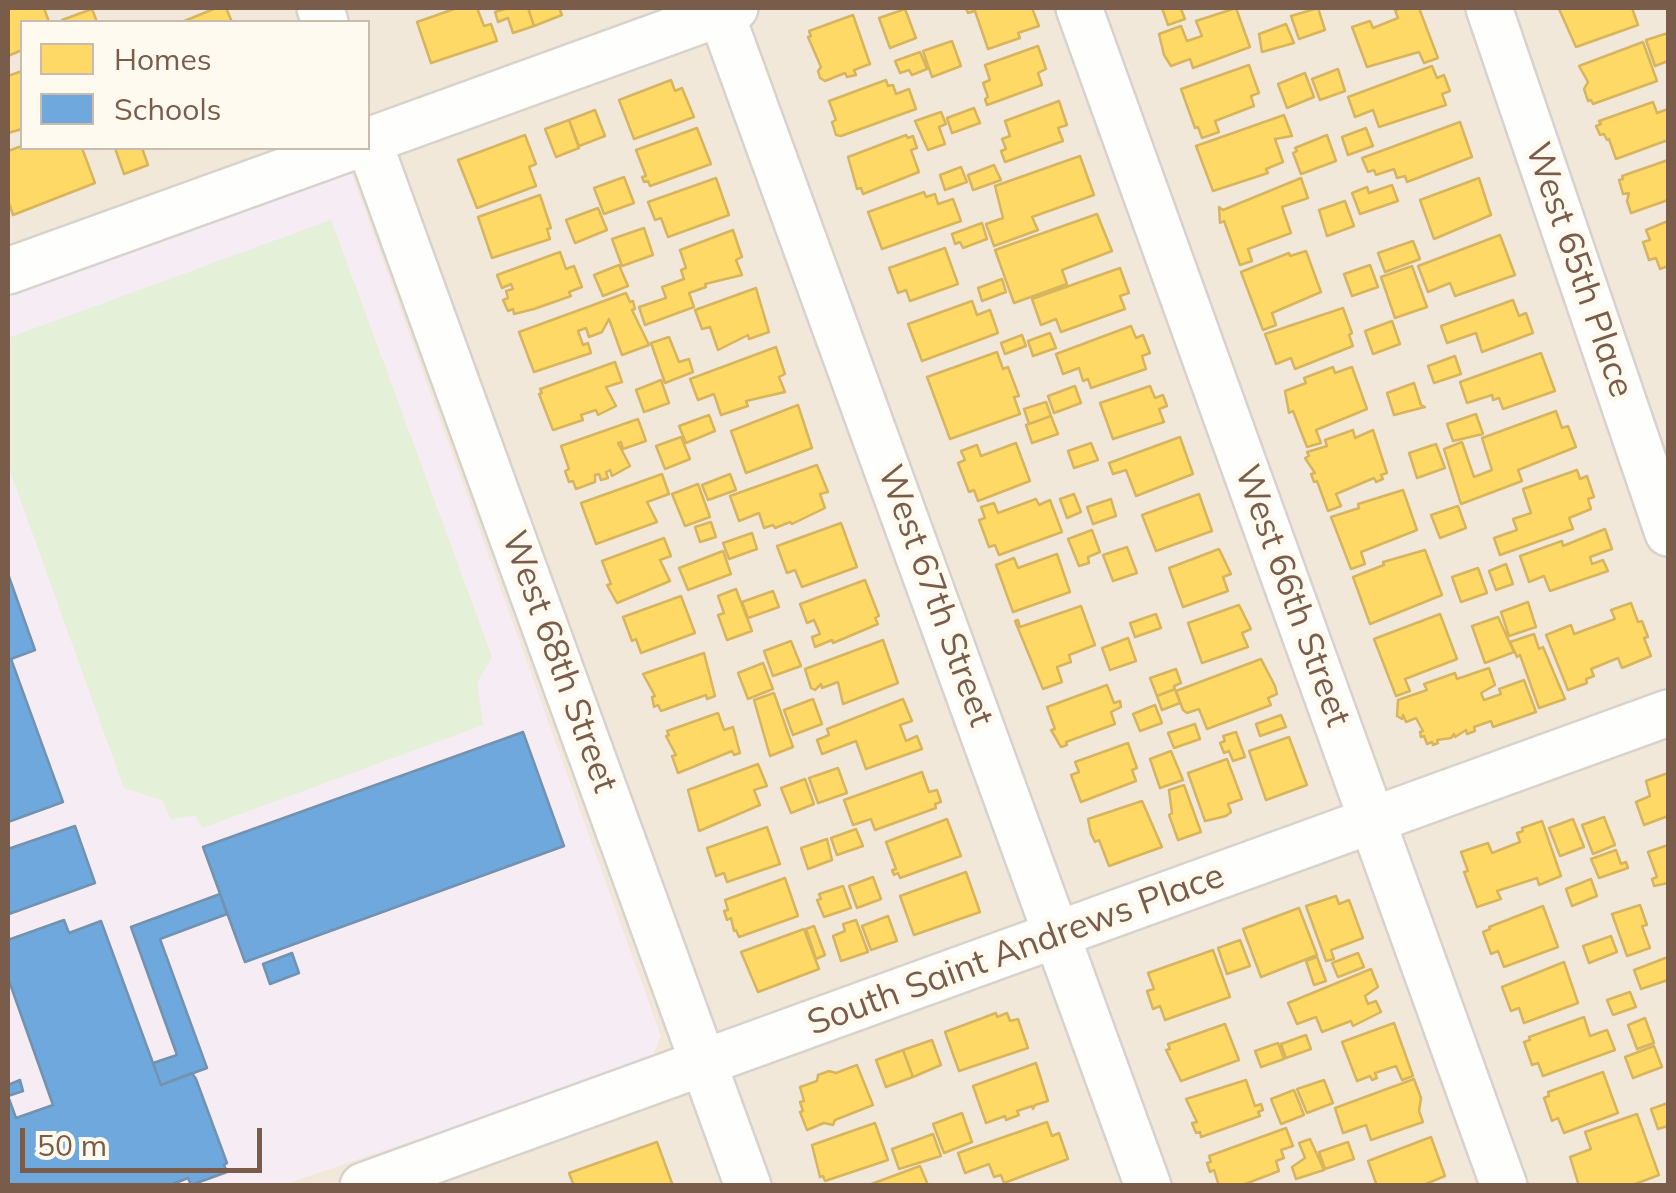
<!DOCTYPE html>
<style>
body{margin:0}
#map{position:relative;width:1676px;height:1193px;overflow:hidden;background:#f8f5ed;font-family:Mulish,sans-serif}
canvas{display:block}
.frame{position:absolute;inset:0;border:10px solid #795d4a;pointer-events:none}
.legend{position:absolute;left:20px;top:20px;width:350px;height:130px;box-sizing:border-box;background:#fffaef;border:2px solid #c9bbad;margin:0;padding:12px 18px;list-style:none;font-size:30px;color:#795d4a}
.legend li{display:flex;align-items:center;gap:20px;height:50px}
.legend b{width:50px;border:2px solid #c9bbad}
.scale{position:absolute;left:20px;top:1128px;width:242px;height:45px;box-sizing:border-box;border:5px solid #795d4a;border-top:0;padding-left:12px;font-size:30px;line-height:35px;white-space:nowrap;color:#795d4a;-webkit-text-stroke:8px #fffaef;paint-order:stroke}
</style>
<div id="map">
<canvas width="1676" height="1193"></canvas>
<div class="frame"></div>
<ul class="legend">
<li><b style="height:28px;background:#ffd966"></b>Homes</li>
<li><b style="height:28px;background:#6fa8dc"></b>Schools</li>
</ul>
<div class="scale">50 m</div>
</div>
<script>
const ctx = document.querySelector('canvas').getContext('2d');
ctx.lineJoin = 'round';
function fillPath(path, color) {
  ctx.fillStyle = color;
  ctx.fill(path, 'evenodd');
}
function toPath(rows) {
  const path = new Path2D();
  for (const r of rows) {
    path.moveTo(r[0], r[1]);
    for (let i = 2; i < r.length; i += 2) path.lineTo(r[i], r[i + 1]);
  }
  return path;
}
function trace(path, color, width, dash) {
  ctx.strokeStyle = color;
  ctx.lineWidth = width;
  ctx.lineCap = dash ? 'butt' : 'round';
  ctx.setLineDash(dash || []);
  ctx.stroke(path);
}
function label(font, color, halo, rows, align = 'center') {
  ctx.font = font + ' Mulish,sans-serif';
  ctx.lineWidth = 10;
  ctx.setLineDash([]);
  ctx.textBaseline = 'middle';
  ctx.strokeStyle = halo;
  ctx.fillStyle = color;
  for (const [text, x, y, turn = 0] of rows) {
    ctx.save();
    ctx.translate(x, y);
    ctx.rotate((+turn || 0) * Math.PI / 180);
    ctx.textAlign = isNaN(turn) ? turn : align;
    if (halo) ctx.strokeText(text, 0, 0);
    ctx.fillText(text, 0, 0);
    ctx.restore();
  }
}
fillPath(toPath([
 [8,8,1668,8,1668,1185,8,1185],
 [22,22,368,22,368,148,22,148]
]), '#f1e8da');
fillPath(toPath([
 [351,171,661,1036,651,1060,283,1185,8,1186,8,296]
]), '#f5ecf4');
fillPath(toPath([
 [331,220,492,657,477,682,483,725,202,828,196,815,171,819,162,800,124,788,8,465,8,338]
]), '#e4f0d7');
const homes = toPath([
 [8,8,44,8,49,22,22,22,22,50,8,56,8,8],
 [216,8,226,8,232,22,182,22,216,8],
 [457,8,477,8,484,26,491,24,497,41,431,63,417,22,457,8],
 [508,8,528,8,534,26,513,33,508,18,498,22,495,12,508,8],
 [528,8,559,8,562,15,534,26,528,8],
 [966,8,1032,8,1039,26,1018,33,1020,38,988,49,975,11,968,13,966,8],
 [1162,8,1185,8,1181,9,1185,19,1168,25,1162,8],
 [1236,8,1250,47,1193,68,1190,59,1171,66,1164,55,1159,34,1181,26,1187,41,1202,36,1196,21,1236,8],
 [1318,8,1325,30,1299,39,1291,16,1318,8],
 [1402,8,1419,8,1438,58,1424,63,1419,52,1367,67,1352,27,1370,21,1373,28,1398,18,1395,10,1402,8],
 [1563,8,1632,8,1638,25,1576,47,1559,9,1563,8],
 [92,9,97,22,63,22,62,20,92,9],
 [905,9,916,38,890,48,879,18,905,9],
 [853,15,870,64,854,70,856,75,847,77,845,73,825,81,820,78,818,71,821,67,808,37,811,36,809,31,853,15],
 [1286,24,1294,43,1262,52,1259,34,1286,24],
 [1668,33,1668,61,1655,66,1646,40,1668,33],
 [952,41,961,66,932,77,923,51,952,41],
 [1643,42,1657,81,1593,104,1591,100,1588,101,1584,89,1588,82,1579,66,1643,42],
 [1038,46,1046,69,1038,73,1042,85,987,105,985,99,988,97,983,83,990,80,985,65,1038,46],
 [920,52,927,69,912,75,909,70,900,73,895,61,920,52],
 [1249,65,1259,93,1251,96,1254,106,1215,121,1219,132,1202,138,1198,127,1195,128,1181,89,1249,65],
 [1432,66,1437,78,1444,75,1450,91,1442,94,1446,105,1379,127,1373,110,1355,117,1348,97,1432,66],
 [1338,69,1345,91,1320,100,1312,79,1338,69],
 [22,71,22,129,8,133,8,76,22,71],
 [1305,73,1314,97,1287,108,1278,84,1305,73],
 [671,80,675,91,682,88,694,117,634,139,619,100,671,80],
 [886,80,888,86,893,85,896,94,909,89,916,109,841,136,836,135,832,122,836,120,829,101,886,80],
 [1059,101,1067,125,1058,128,1063,141,1005,162,1001,151,1006,149,1002,139,1010,136,1005,121,1059,101],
 [1653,102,1657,113,1668,109,1668,140,1616,159,1609,139,1607,140,1604,134,1600,135,1596,126,1601,124,1599,121,1653,102],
 [974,108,980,123,952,133,947,118,974,108],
 [595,110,605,136,579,146,569,120,595,110],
 [941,112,946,124,939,127,945,144,928,150,915,121,941,112],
 [1284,115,1292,136,1275,139,1283,162,1266,169,1268,173,1213,191,1196,146,1284,115],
 [569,120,579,148,556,157,545,129,569,120],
 [1460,122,1472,157,1407,182,1405,176,1397,178,1394,169,1376,175,1374,170,1368,172,1362,158,1460,122],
 [697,128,711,164,650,186,648,181,644,182,642,177,646,176,636,150,697,128],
 [1366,128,1373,146,1348,155,1342,137,1366,128],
 [525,135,536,164,529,167,536,186,477,208,458,160,525,135],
 [906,135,908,138,913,136,917,148,911,150,919,172,863,194,861,188,857,189,848,157,906,135],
 [1327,135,1336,161,1301,174,1293,153,1297,151,1295,148,1327,135],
 [22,146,82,148,95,183,13,215,8,200,8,151,22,146],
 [115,148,142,148,148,165,124,174,115,148],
 [1080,156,1094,195,1032,217,1038,230,994,246,986,224,1003,218,995,186,1080,156],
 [1668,160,1668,200,1631,213,1627,201,1629,193,1623,194,1619,180,1623,179,1622,176,1668,160],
 [994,165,1001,180,973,190,968,175,994,165],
 [961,167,967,182,945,190,940,175,961,167],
 [624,177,634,203,604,214,594,188,624,177],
 [716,178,729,215,668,237,661,218,655,220,648,202,716,178],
 [1301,178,1308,198,1282,207,1291,233,1248,249,1252,261,1240,265,1224,221,1220,223,1219,207,1223,210,1301,178],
 [1479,178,1491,215,1434,239,1420,200,1479,178],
 [1392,185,1398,201,1360,214,1352,193,1367,187,1369,193,1392,185],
 [924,192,926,197,935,194,938,204,953,199,961,221,882,249,868,212,924,192],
 [540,195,551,228,547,229,550,239,492,258,478,217,540,195],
 [1345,201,1354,226,1327,236,1319,210,1345,201],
 [598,208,607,230,575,243,566,220,598,208],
 [1097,214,1112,251,1062,270,1067,284,1014,303,995,250,1097,214],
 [1668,221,1668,266,1660,269,1656,258,1649,260,1643,242,1650,240,1646,230,1668,221],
 [982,223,987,239,963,248,960,242,955,244,952,234,982,223],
 [644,228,653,255,622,266,612,239,644,228],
 [733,230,742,257,736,260,742,275,705,284,706,287,689,293,694,307,645,325,639,307,666,298,662,287,684,279,681,270,686,268,680,250,733,230],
 [1500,235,1515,275,1455,296,1450,283,1428,292,1418,266,1500,235],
 [1413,241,1420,259,1385,272,1378,253,1413,241],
 [945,248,958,284,910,301,906,290,898,293,889,268,945,248],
 [1306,251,1321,292,1272,313,1276,325,1263,330,1241,272,1289,253,1290,256,1306,251],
 [560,252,566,269,574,266,582,287,569,292,571,296,534,309,514,314,513,309,508,311,503,300,508,298,506,291,513,289,511,284,502,288,497,275,560,252],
 [619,265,628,286,603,296,594,275,619,265],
 [1370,265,1378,287,1352,296,1344,274,1370,265],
 [1412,266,1427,307,1395,318,1381,277,1412,266],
 [1120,268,1129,293,1120,296,1125,309,1061,332,1056,319,1041,325,1032,299,1120,268],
 [1002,279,1006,292,982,301,978,288,1002,279],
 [756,288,769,332,749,339,748,335,718,350,710,327,702,329,695,310,756,288],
 [626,293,630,302,633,301,635,309,632,310,649,345,622,355,609,319,602,332,589,337,586,328,578,331,583,345,588,343,591,353,534,372,519,332,626,293],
 [1513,300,1519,316,1526,313,1533,333,1482,352,1476,333,1447,343,1441,326,1513,300],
 [972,301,977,315,990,310,998,333,922,361,908,324,972,301],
 [1343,308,1352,333,1349,335,1353,346,1295,369,1291,358,1276,364,1265,334,1343,308],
 [1392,321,1400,344,1373,354,1365,331,1392,321],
 [1131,326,1136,338,1143,335,1150,353,1142,356,1146,369,1091,388,1088,379,1083,381,1079,368,1063,374,1056,354,1131,326],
 [1050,333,1056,348,1033,356,1028,341,1050,333],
 [1022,335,1026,346,1005,354,1001,343,1022,335],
 [669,337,679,362,689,359,693,372,665,383,651,343,669,337],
 [776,347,785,374,779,377,785,392,746,401,748,406,721,415,714,394,698,400,690,379,776,347],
 [997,352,1003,369,1008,367,1019,396,1014,397,1020,414,950,439,927,377,997,352],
 [1541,353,1555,391,1503,409,1499,398,1493,400,1492,395,1467,403,1460,382,1541,353],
 [1455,356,1461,374,1434,383,1428,366,1455,356],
 [615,362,622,382,606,387,616,406,598,415,596,410,581,415,583,420,553,430,539,394,542,393,540,389,615,362],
 [1333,367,1335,373,1352,367,1367,409,1316,430,1321,443,1307,447,1293,411,1289,413,1285,391,1306,383,1304,378,1333,367],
 [661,380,669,403,644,412,636,390,661,380],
 [1414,383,1421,405,1425,407,1394,415,1387,393,1414,383],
 [1075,386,1081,403,1054,413,1048,396,1075,386],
 [1150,386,1155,398,1163,395,1167,406,1159,409,1164,422,1113,439,1100,403,1150,386],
 [1046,402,1051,416,1029,424,1024,409,1046,402],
 [798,405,812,448,746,473,731,431,798,405],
 [1556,411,1562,428,1568,426,1576,447,1518,470,1522,481,1461,504,1444,449,1462,442,1474,477,1492,470,1482,438,1556,411],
 [1476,414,1483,434,1453,441,1447,424,1476,414],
 [709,415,715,431,686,443,679,426,709,415],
 [1051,416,1058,434,1032,443,1026,425,1051,416],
 [638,419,646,441,623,449,621,442,618,443,630,466,612,476,610,470,606,472,608,478,601,480,599,474,595,475,595,482,576,489,573,481,569,482,565,471,569,469,561,446,638,419],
 [1353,430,1355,438,1373,430,1387,473,1381,475,1383,479,1376,482,1374,478,1336,494,1341,506,1328,511,1317,481,1314,482,1311,474,1315,473,1305,458,1309,456,1307,452,1327,446,1325,440,1353,430],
 [681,437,690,459,665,469,656,446,681,437],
 [1180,437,1193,474,1136,496,1126,470,1113,474,1109,463,1180,437],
 [1016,443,1030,481,978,501,974,490,969,492,958,463,965,460,961,451,977,445,981,456,1016,443],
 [1091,443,1098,460,1074,468,1068,451,1091,443],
 [1436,444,1445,468,1417,478,1409,453,1436,444],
 [817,465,828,492,820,494,825,508,792,524,790,522,775,528,773,525,764,528,759,513,739,521,730,496,817,465],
 [1577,470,1580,479,1587,476,1594,497,1588,499,1591,509,1569,518,1573,529,1500,555,1494,538,1517,530,1513,519,1531,513,1523,489,1577,470],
 [662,474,669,494,647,502,657,522,596,544,581,503,662,474],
 [730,474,736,490,708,500,702,485,730,474],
 [698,484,710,517,685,526,672,494,698,484],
 [1403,490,1417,530,1361,552,1365,564,1351,569,1331,517,1359,508,1358,504,1403,490],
 [1074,494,1081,512,1067,518,1060,499,1074,494],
 [1199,494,1212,531,1156,551,1142,515,1199,494],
 [1036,499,1039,505,1050,500,1062,532,999,555,995,545,989,547,979,520,985,518,981,507,994,503,998,513,1036,499],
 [1111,499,1116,516,1093,524,1087,507,1111,499],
 [1458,506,1466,528,1440,538,1431,515,1458,506],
 [711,522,716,537,700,542,695,527,711,522],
 [841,523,857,567,802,587,795,570,787,573,777,546,841,523],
 [1605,529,1612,549,1590,557,1592,564,1603,560,1608,571,1550,591,1544,576,1529,582,1520,556,1562,541,1563,546,1605,529],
 [1092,530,1100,552,1088,557,1089,563,1079,566,1068,539,1092,530],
 [752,533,757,549,729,559,723,543,752,533],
 [664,538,671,556,660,560,670,581,617,603,607,585,611,584,602,561,664,538],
 [1127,547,1137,573,1113,581,1103,555,1127,547],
 [1219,549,1231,574,1223,577,1228,591,1183,607,1169,568,1219,549],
 [1425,550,1442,595,1370,624,1353,577,1384,565,1383,562,1425,550],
 [723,551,731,574,688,590,679,568,723,551],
 [1057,554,1070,592,1013,612,996,565,1014,558,1018,568,1057,554],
 [1506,564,1513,584,1496,590,1489,571,1506,564],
 [1478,568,1487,593,1461,602,1452,577,1478,568],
 [865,580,879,616,875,618,878,624,833,643,832,640,815,647,812,637,820,634,814,620,807,623,800,604,865,580],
 [736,589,752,631,727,640,718,615,724,613,718,596,736,589],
 [773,591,779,607,748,618,742,602,773,591],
 [681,596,695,633,641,653,636,639,632,641,623,617,681,596],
 [1528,602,1536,627,1509,636,1501,612,1528,602],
 [1631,603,1638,622,1642,621,1648,637,1644,638,1651,656,1622,668,1618,658,1591,669,1594,676,1586,679,1587,683,1568,690,1546,635,1571,625,1574,634,1615,619,1611,610,1631,603],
 [1239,605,1251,629,1242,633,1248,647,1202,663,1188,623,1239,605],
 [1081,606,1095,645,1069,655,1071,662,1057,667,1062,682,1043,689,1015,621,1018,620,1020,627,1081,606],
 [1156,614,1161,628,1135,637,1130,623,1156,614],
 [1440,614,1457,659,1405,679,1410,691,1396,696,1374,639,1440,614],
 [1498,617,1514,652,1485,663,1472,626,1498,617],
 [1534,634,1539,649,1543,647,1565,699,1539,708,1520,655,1517,657,1510,642,1534,634],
 [1128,638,1136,661,1110,670,1102,648,1128,638],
 [883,640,898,683,843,704,838,682,822,688,821,684,815,690,811,688,805,669,883,640],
 [791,641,801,666,773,676,764,651,791,641],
 [704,653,715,696,707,699,706,695,661,711,658,705,654,707,652,697,655,696,643,674,704,653],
 [1261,659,1275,686,1277,694,1268,698,1271,705,1207,729,1199,709,1187,713,1183,710,1176,691,1261,659],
 [763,663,773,689,748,699,738,673,763,663],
 [1489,668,1495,685,1481,693,1484,700,1501,694,1499,689,1524,680,1536,712,1493,727,1491,721,1474,727,1475,731,1467,734,1466,730,1455,737,1454,734,1451,738,1437,740,1438,743,1433,745,1432,742,1427,744,1424,736,1421,737,1420,732,1423,731,1416,718,1406,722,1403,715,1402,719,1397,716,1398,700,1427,690,1424,684,1455,673,1457,679,1489,668],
 [1176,669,1181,683,1174,686,1175,689,1157,696,1150,678,1176,669],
 [1107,685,1114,703,1120,701,1121,707,1111,712,1115,724,1066,742,1067,745,1061,747,1051,730,1055,729,1047,707,1107,685],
 [1175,689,1180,703,1162,710,1157,696,1175,689],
 [774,693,793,747,770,756,754,700,774,693],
 [813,699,822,724,793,735,784,710,813,699],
 [903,699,912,721,900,725,906,741,917,736,922,749,866,769,856,741,822,754,817,740,829,735,827,729,903,699],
 [1155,705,1162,723,1140,731,1133,714,1155,705],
 [718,713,724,730,733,727,740,753,734,755,732,751,678,773,672,756,676,755,666,736,669,735,667,731,718,713],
 [1281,715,1286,727,1260,736,1256,724,1281,715],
 [1195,724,1200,739,1174,748,1168,733,1195,724],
 [1236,732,1245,757,1233,761,1229,751,1224,753,1220,743,1225,741,1223,736,1236,732],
 [1289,737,1307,785,1266,800,1249,751,1289,737],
 [1128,743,1137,768,1132,770,1136,781,1081,802,1071,775,1079,772,1075,762,1128,743],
 [1171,751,1183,780,1160,788,1150,759,1171,751],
 [1227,759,1242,799,1228,804,1231,812,1226,816,1205,821,1188,773,1227,759],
 [758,764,767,786,754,790,760,805,699,831,688,790,758,764],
 [838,768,847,793,818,803,809,778,838,768],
 [922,772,929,792,937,790,941,802,935,804,936,808,875,830,871,819,853,825,844,800,922,772],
 [1668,773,1668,816,1644,825,1636,802,1650,796,1646,781,1668,773],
 [805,779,814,804,791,813,781,788,805,779],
 [1184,785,1201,832,1178,840,1169,815,1172,813,1169,790,1184,785],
 [1142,801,1162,847,1109,866,1099,840,1095,842,1091,834,1088,819,1142,801],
 [1604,817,1615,845,1593,854,1582,825,1604,817],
 [947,819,961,856,900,878,898,873,894,875,892,870,896,869,886,842,947,819],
 [1573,819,1584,847,1560,856,1549,828,1573,819],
 [1542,821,1561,876,1539,885,1537,878,1497,891,1501,899,1477,907,1464,872,1468,871,1461,852,1488,843,1492,853,1520,842,1517,833,1523,831,1522,828,1542,821],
 [767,827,780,864,727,882,724,873,716,876,707,848,767,827],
 [856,829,863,846,837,855,831,838,856,829],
 [827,839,832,860,808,869,801,848,827,839],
 [1668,845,1668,883,1654,886,1652,879,1657,877,1648,852,1668,845],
 [1616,850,1621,864,1626,862,1628,868,1599,878,1591,859,1616,850],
 [966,872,980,912,914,935,900,896,966,872],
 [873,877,881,899,857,908,849,886,873,877],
 [785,878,798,916,739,937,736,930,734,931,731,918,727,920,724,911,728,910,725,900,785,878],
 [1591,879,1597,896,1572,906,1566,889,1591,879],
 [843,886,851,908,824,917,817,900,821,899,819,894,843,886],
 [1336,896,1339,904,1349,900,1363,938,1331,950,1334,959,1326,961,1306,906,1336,896],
 [1640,905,1647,925,1642,926,1650,948,1627,956,1612,914,1640,905],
 [1543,906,1558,947,1504,967,1498,951,1491,954,1483,932,1490,929,1489,927,1543,906],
 [1299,908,1317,955,1261,977,1243,929,1299,908],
 [888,916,897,941,871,950,862,926,888,916],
 [856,920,868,952,841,961,833,936,845,931,843,924,856,920],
 [814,926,825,955,816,959,806,929,814,926],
 [804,929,819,969,758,992,741,952,804,929],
 [1611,936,1617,952,1589,963,1583,946,1611,936],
 [1240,940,1250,966,1227,974,1218,948,1240,940],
 [1213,950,1230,997,1165,1020,1160,1006,1153,1009,1147,991,1154,989,1148,973,1213,950],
 [1358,953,1364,967,1338,977,1332,963,1358,953],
 [1317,957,1326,981,1314,985,1306,961,1317,957],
 [1668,957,1668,980,1641,989,1634,970,1668,957],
 [1564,962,1578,1003,1524,1023,1519,1008,1511,1011,1502,987,1564,962],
 [1371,969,1378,987,1365,996,1368,1004,1376,1001,1381,1012,1353,1026,1351,1021,1322,1032,1316,1017,1297,1024,1288,1003,1371,969],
 [1630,992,1636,1007,1613,1015,1607,1000,1630,992],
 [996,1013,997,1017,1007,1013,1010,1021,1018,1019,1028,1048,959,1071,945,1032,996,1013],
 [1584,1017,1590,1036,1607,1030,1615,1050,1543,1076,1538,1063,1532,1065,1524,1042,1530,1040,1529,1037,1584,1017],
 [1645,1018,1654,1043,1637,1049,1628,1025,1645,1018],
 [1394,1023,1413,1076,1402,1080,1396,1066,1375,1073,1377,1078,1372,1080,1370,1076,1357,1081,1342,1042,1394,1023],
 [1225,1024,1239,1060,1181,1081,1166,1050,1170,1049,1168,1044,1225,1024],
 [1306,1035,1311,1049,1286,1058,1281,1044,1306,1035],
 [932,1040,941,1065,913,1077,903,1050,932,1040],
 [1278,1043,1284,1059,1261,1067,1255,1051,1278,1043],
 [1654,1046,1662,1067,1633,1078,1625,1057,1654,1046],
 [903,1050,913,1077,886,1087,876,1060,903,1050],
 [1036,1063,1048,1101,1035,1105,1033,1109,1032,1106,1017,1111,1019,1115,1006,1120,1005,1116,986,1123,973,1086,1036,1063],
 [857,1065,873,1105,835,1120,833,1125,824,1123,807,1130,800,1112,803,1111,800,1102,804,1101,800,1087,817,1081,818,1075,829,1071,836,1073,857,1065],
 [1603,1072,1618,1113,1564,1133,1558,1118,1552,1121,1544,1098,1549,1096,1548,1092,1603,1072],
 [1414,1079,1421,1098,1419,1111,1423,1122,1371,1140,1366,1125,1343,1133,1335,1108,1414,1079],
 [1246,1080,1255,1106,1261,1104,1263,1110,1258,1112,1260,1116,1201,1137,1200,1132,1196,1133,1192,1123,1197,1122,1186,1099,1246,1080],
 [1324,1080,1333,1103,1307,1113,1297,1089,1324,1080],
 [1294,1090,1304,1115,1281,1124,1271,1099,1294,1090],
 [1668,1103,1668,1126,1658,1129,1651,1109,1668,1103],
 [962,1113,972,1142,944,1153,933,1124,962,1113],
 [1637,1114,1659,1175,1630,1186,1579,1186,1570,1157,1591,1149,1585,1132,1637,1114],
 [1047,1122,1052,1136,1059,1133,1068,1159,1004,1183,1001,1175,994,1177,989,1164,965,1173,958,1153,1047,1122],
 [875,1123,888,1160,825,1181,823,1176,820,1177,812,1145,875,1123],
 [1286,1128,1293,1146,1281,1150,1284,1158,1276,1161,1279,1171,1240,1186,1219,1186,1214,1170,1210,1172,1207,1163,1211,1162,1209,1156,1286,1128],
 [933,1134,941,1156,899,1169,892,1149,933,1134],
 [1431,1137,1445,1176,1421,1186,1377,1186,1368,1161,1431,1137],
 [1310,1139,1324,1170,1296,1179,1292,1167,1305,1158,1299,1143,1310,1139],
 [657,1142,673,1186,574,1186,569,1173,657,1142],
 [1348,1142,1354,1159,1325,1169,1319,1152,1348,1142],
 [920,1166,928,1185,866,1186,920,1166]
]);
fillPath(homes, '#ffd966');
trace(homes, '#d7b45e', 2.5);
const schools = toPath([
 [8,574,35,650,11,659,63,802,8,822,8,574],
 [523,732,564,846,245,962,203,847,523,732],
 [75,826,95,883,9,914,8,849,75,826],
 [220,894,227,914,160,939,207,1068,161,1085,153,1063,177,1055,131,927,220,894],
 [64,920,69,933,101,921,161,1085,192,1073,196,1079,227,1163,224,1165,227,1172,191,1185,188,1178,168,1186,8,1186,8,1085,20,1080,23,1091,8,1096,16,1118,53,1105,8,978,8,940,64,920],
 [292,953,299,973,270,984,263,964,292,953]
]);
fillPath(schools, '#6fa8dc');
trace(schools, '#7292b0', 2.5);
const minor = toPath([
 [320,8,325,22],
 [719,8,1148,1186],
 [1079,8,1504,1186],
 [1489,8,1668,533],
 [368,140,748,1186],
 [368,141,735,8],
 [8,271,349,148],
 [363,1186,1668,713]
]);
trace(minor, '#d7d2cb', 50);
trace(minor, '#fefefc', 45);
label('35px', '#795d4a', '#fffaef', [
 ["West 65th Place",1579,270,71],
 ["West 67th Street",935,596,70],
 ["West 66th Street",1292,596,70],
 ["West 68th Street",559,662,70],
 ["South Saint Andrews Place",1016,950,-20]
]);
</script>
